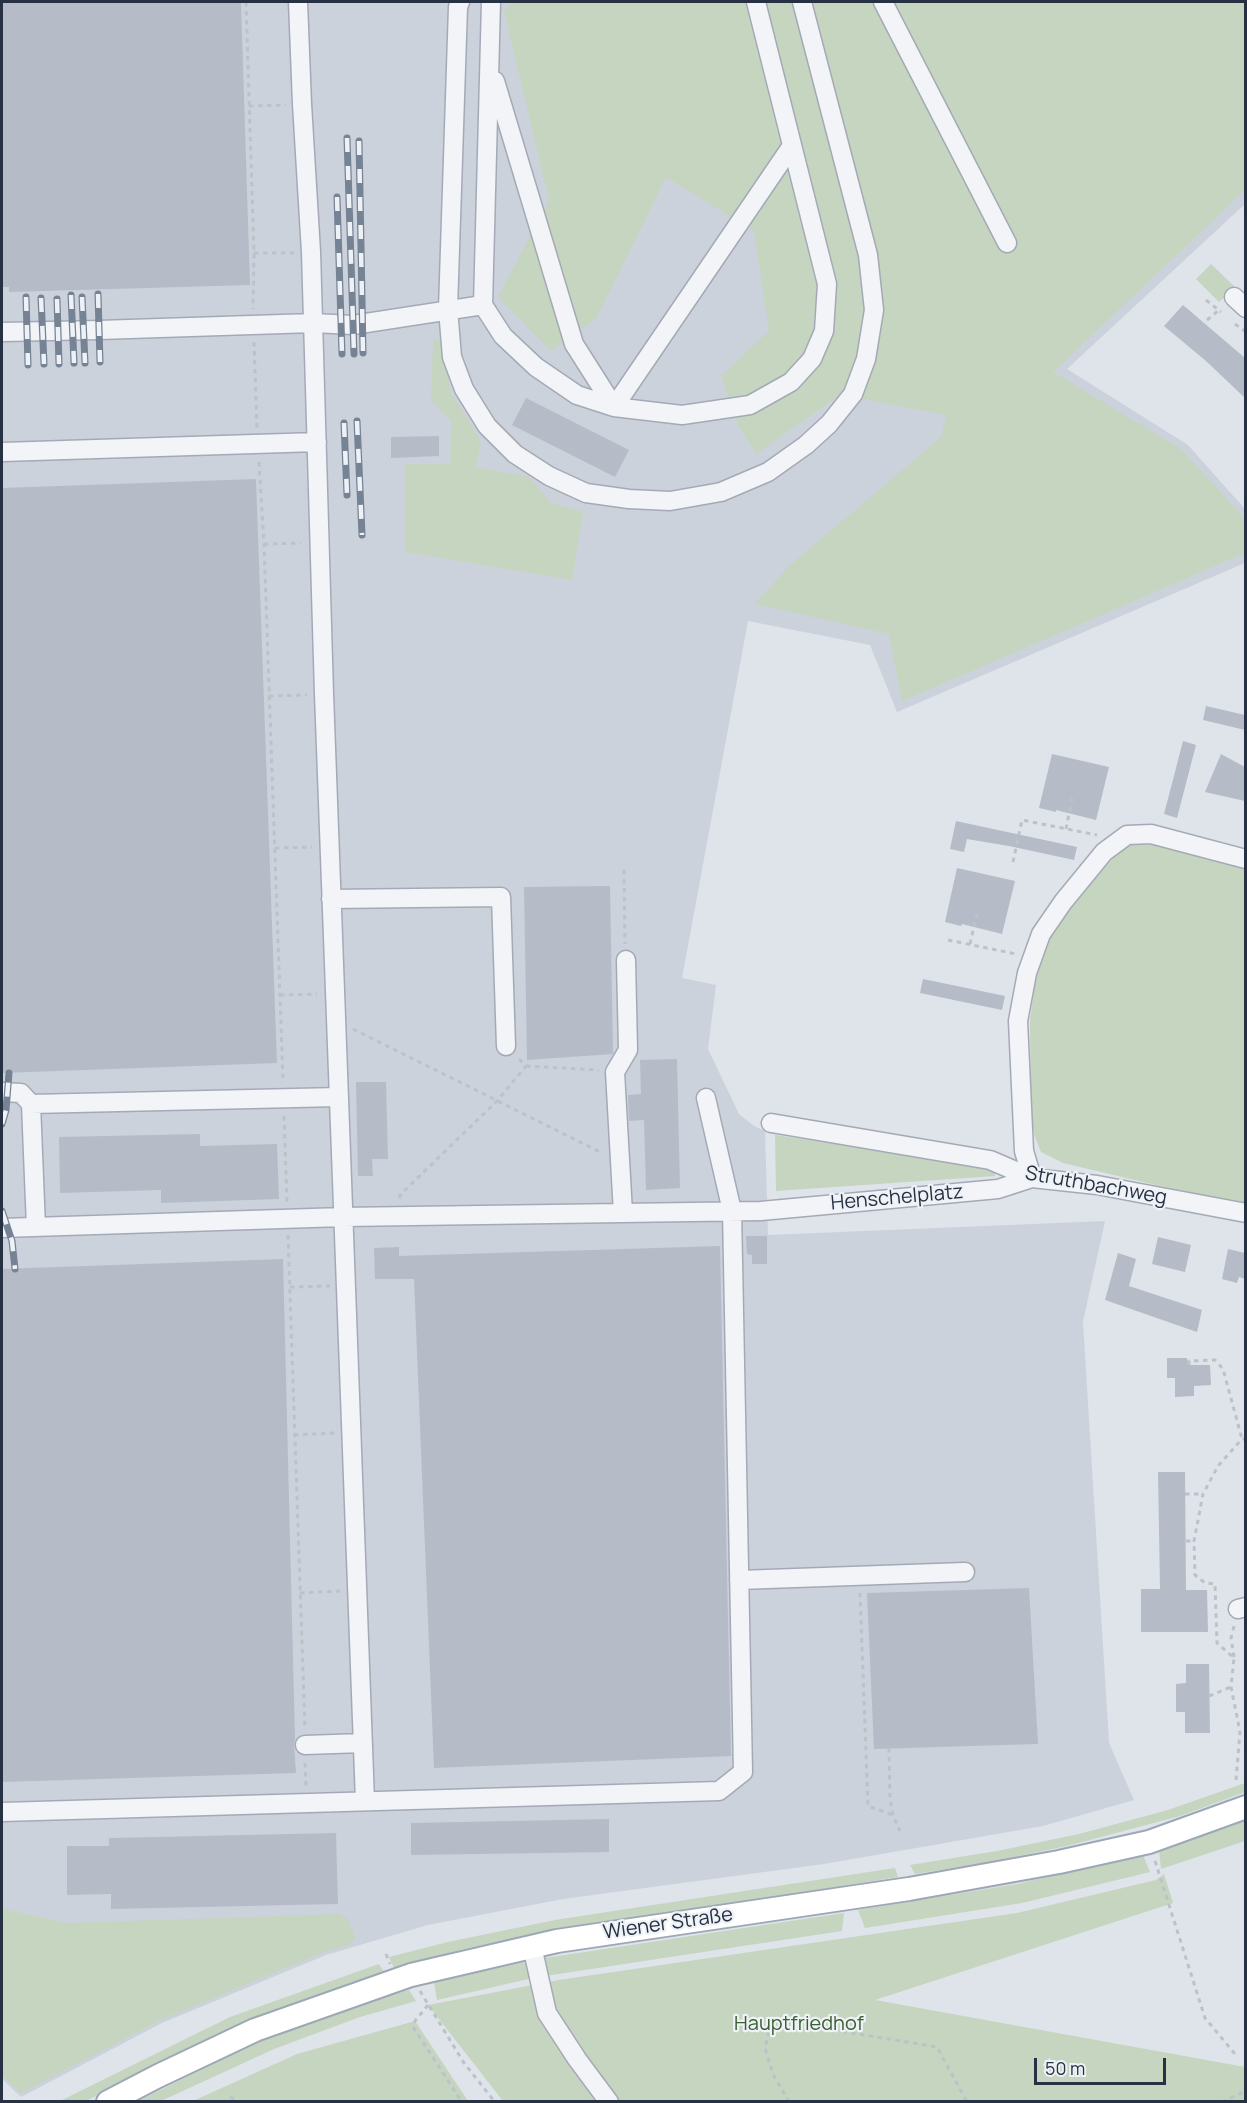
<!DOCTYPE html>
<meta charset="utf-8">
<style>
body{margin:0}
#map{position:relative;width:1247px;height:2103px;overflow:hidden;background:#dfe3ea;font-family:Manrope,sans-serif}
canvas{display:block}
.frame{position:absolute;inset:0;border:3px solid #263143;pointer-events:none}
.scale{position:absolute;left:1034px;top:2058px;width:132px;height:27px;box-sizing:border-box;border:3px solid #263143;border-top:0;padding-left:8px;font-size:18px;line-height:21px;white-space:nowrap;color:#263143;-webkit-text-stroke:4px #eef2f7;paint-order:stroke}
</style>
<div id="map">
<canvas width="1247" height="2103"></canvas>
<div class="frame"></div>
<div class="scale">50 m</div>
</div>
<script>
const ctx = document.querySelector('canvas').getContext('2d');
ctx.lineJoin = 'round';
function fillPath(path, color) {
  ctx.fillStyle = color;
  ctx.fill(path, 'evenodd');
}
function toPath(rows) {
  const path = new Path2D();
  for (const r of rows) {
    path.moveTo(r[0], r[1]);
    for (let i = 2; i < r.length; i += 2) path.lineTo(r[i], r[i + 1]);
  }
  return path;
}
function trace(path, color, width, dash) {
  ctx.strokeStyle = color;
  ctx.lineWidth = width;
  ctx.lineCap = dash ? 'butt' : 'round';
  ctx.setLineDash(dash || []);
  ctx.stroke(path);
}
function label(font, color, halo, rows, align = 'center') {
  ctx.font = font + ' Manrope,sans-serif';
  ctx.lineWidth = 4.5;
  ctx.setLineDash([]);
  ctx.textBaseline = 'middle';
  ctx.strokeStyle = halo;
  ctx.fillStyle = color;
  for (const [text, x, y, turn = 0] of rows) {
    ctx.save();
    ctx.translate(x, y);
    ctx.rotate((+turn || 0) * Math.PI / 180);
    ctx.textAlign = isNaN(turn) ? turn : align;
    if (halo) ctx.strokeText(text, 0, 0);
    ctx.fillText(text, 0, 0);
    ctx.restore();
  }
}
fillPath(toPath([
 [2,2,1245,2,1245,204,1067,369,1188,445,1245,509,1245,563,897,712,870,645,748,621,682,978,716,985,708,1049,739,1114,754,1126,765,1131,768,1235,1105,1221,1083,1322,1109,1743,1134,1800,1043,1826,824,1864,563,1899,428,1925,326,1955,162,2023,21,2097,2,2079]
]), '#ccd2dc');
fillPath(toPath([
 [510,2,1245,2,1245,190,1053,372,1181,449,1245,519,1245,553,902,701,889,634,755,604,788,567,941,437,946,415,840,395,756,454,739,427,721,376,769,331,754,231,666,177,596,319,551,351,498,297,549,200,504,11],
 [1211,264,1235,287,1219,302,1196,279],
 [433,339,441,339,451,393,481,441,476,467,529,477,551,503,583,512,572,580,406,552,405,464,450,464,451,421,431,400],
 [1128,843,1159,845,1245,869,1245,1203,1194,1194,1063,1163,1041,1152,1034,1134,1031,1112,1030,1020,1036,974,1049,938,1089,883],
 [775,1135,989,1167,995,1170,995,1176,776,1191],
 [1245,1783,1245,1792,1180,1816,1067,1846,984,1863,915,1874,910,1865,997,1851,1079,1834,1168,1810],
 [1245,1821,1245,1841,1161,1869,1159,1850],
 [1143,1855,1150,1872,1022,1903,865,1928,858,1910,1017,1884],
 [895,1868,898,1877,517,1938,468,1948,394,1968,389,1957,448,1942,555,1920],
 [1164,1874,1173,1903,875,2000,1245,2067,1245,2101,503,2101,428,2005,559,1980,1017,1913,1156,1880],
 [2,1909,67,1923,340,1914,349,1921,355,1937,351,1944,324,1952,161,2020,21,2093,2,2075],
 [844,1913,842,1931,545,1976,545,1958],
 [526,1962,537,1977,437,2000,434,1982],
 [379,1964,386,1975,182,2052,86,2101,58,2102,230,2017],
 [409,1990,416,2001,360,2017,274,2049,161,2101,136,2102,272,2035,354,2006],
 [415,2021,468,2101,193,2101,297,2054]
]), '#c5d5bf');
fillPath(toPath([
 [2,2,241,2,250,285,9,292,9,287,2,287],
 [1183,305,1245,358,1245,398,1206,361,1164,326],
 [526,398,629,450,615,477,512,425],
 [439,436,439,456,391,458,391,437],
 [256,479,277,1063,2,1073,2,488],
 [1206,706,1245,715,1245,730,1203,720],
 [1183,741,1196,745,1177,818,1164,814],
 [1052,754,1109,767,1096,820,1056,810,1056,812,1039,808],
 [1221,754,1245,767,1245,801,1205,792],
 [956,821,1077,847,1074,860,1009,846,967,839,964,852,950,849],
 [957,868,1015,881,1002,934,962,924,961,926,945,922],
 [610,886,613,1054,527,1060,524,887],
 [923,979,1005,996,1002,1010,920,993],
 [677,1059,680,1188,646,1190,644,1120,629,1121,628,1095,641,1094,640,1060],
 [356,1082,386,1082,388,1159,372,1159,373,1176,358,1176],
 [200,1134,200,1146,277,1144,279,1199,161,1203,161,1190,60,1193,59,1137],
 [746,1236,767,1236,767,1264,752,1264,752,1255,747,1254],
 [1158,1237,1191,1245,1185,1272,1152,1264],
 [720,1246,731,1756,434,1768,414,1279,375,1279,374,1248,399,1247,399,1256],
 [1228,1249,1245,1253,1245,1279,1239,1277,1237,1283,1222,1279],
 [1118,1253,1136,1259,1129,1286,1202,1310,1197,1332,1105,1300],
 [283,1259,295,1739,294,1745,296,1773,2,1782,2,1269],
 [1167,1358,1187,1358,1188,1365,1210,1365,1211,1385,1194,1386,1194,1396,1175,1397,1175,1378,1167,1378],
 [1158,1472,1185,1472,1186,1590,1207,1590,1208,1632,1141,1632,1141,1589,1160,1589],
 [1029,1588,1038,1744,874,1749,867,1593],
 [1186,1664,1209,1664,1210,1733,1185,1733,1185,1712,1176,1712,1176,1684,1186,1683],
 [609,1819,609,1852,411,1855,411,1823],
 [336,1833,338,1904,111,1909,111,1894,67,1895,67,1846,109,1846,109,1838]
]), '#b5bcc8');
const minor = toPath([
 [298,2,302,104,311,252,324,694,365,1801],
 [460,2,458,7,448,309,452,357,464,389,487,426,515,454,549,476,586,493,629,499,670,501,721,492,768,472,806,445,829,424,853,394,866,359,874,310,868,255,802,2],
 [883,2,1007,243],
 [495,81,574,344,614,407,791,147],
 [1234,297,1246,308],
 [483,305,503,336,536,367,577,395,614,407,682,415,750,405,791,382,812,359,824,331,827,284,756,2],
 [2,332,99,330,313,323,353,325,483,305,491,2],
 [2,452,317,442],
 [331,899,501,897,506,1046],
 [2,1092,21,1093,31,1104,339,1097],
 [31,1104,36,1227],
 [771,1123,990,1160,1032,1178,1097,1185,1246,1213],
 [1032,1178,1024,1151,1018,1021,1027,973,1041,934,1063,902,1104,852,1127,835,1151,834,1246,859],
 [623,1213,615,1072,628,1050,626,960],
 [2,1228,343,1217,761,1211,998,1189,1032,1178],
 [739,1580,965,1572],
 [1238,1609,1246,1607],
 [305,1745,363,1743],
 [2,1812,719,1791,743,1772,732,1211,706,1098],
 [532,1946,547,2013,577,2059,609,2102]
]);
const major = toPath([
 [108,2102,158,2076,255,2030,411,1975,557,1941,909,1889,1059,1862,1149,1842,1246,1807]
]);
trace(minor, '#a4aab5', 21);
trace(major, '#9da8b7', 26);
trace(toPath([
 [246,2,254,253,253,309],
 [249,106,286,105],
 [254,253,294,253],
 [1206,300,1221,312],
 [1207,320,1219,310],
 [1235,324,1246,332],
 [254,342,257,428],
 [259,462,264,544,283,1082],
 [264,544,301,543],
 [269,696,307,695],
 [1066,829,1073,794],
 [275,848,312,847],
 [1013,862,1022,820,1097,835],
 [624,870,625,944],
 [948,940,1016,954],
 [970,944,978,908],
 [280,995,317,994],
 [353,1029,602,1153],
 [526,1066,599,1070],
 [284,1116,287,1202],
 [399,1198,401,1194,497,1101,526,1066,518,1058],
 [288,1235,305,1730],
 [290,1287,330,1286],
 [1189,1365,1189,1361,1215,1360,1223,1369,1242,1439],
 [294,1435,335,1433],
 [1185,1494,1203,1494],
 [1186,1541,1194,1541],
 [300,1593,340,1591],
 [860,1593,868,1806,893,1815],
 [1234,1657,1231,1638,1234,1626],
 [1209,1696,1231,1687],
 [889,1748,890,1799,893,1815,900,1831],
 [305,1763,306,1787],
 [1236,1780,1240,1732,1231,1687,1234,1658,1217,1643,1215,1584,1205,1583,1195,1575,1194,1541,1203,1494,1218,1466,1242,1439,1246,1439],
 [1155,1861,1205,2018,1235,2054],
 [386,1954,390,1964],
 [420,1991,464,2063,495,2102],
 [428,2005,415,2021,413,2027,462,2102],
 [230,2097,240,2102],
 [789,2102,773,2074,765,2048,769,2031,786,2022,937,2047,967,2102],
 [1222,2102,1246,2091]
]), '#bdc1c9', 3, [4.5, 4.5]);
trace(minor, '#f2f4f8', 18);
trace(major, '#fff', 22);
const rail = toPath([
 [347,138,354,354],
 [359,141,363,353],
 [337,197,342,354],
 [98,294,100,362],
 [71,295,74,363],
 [26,297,28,365],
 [82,297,85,363],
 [41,298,44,364],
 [57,299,59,364],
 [357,421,362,535],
 [344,423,347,495],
 [2,1124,6,1110,9,1073],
 [2,1211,12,1241,15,1269]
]);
trace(rail, '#768395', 7);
trace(rail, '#eef2f7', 4.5, [14]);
label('20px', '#263143', '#eef2f7', [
 ["Struthbachweg",1096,1186,10],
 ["Henschelplatz",897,1198,-5],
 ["Wiener Straße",668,1924,-8]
]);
label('20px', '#3b6031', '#eef2f7', [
 ["Hauptfriedhof",799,2024]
]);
</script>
